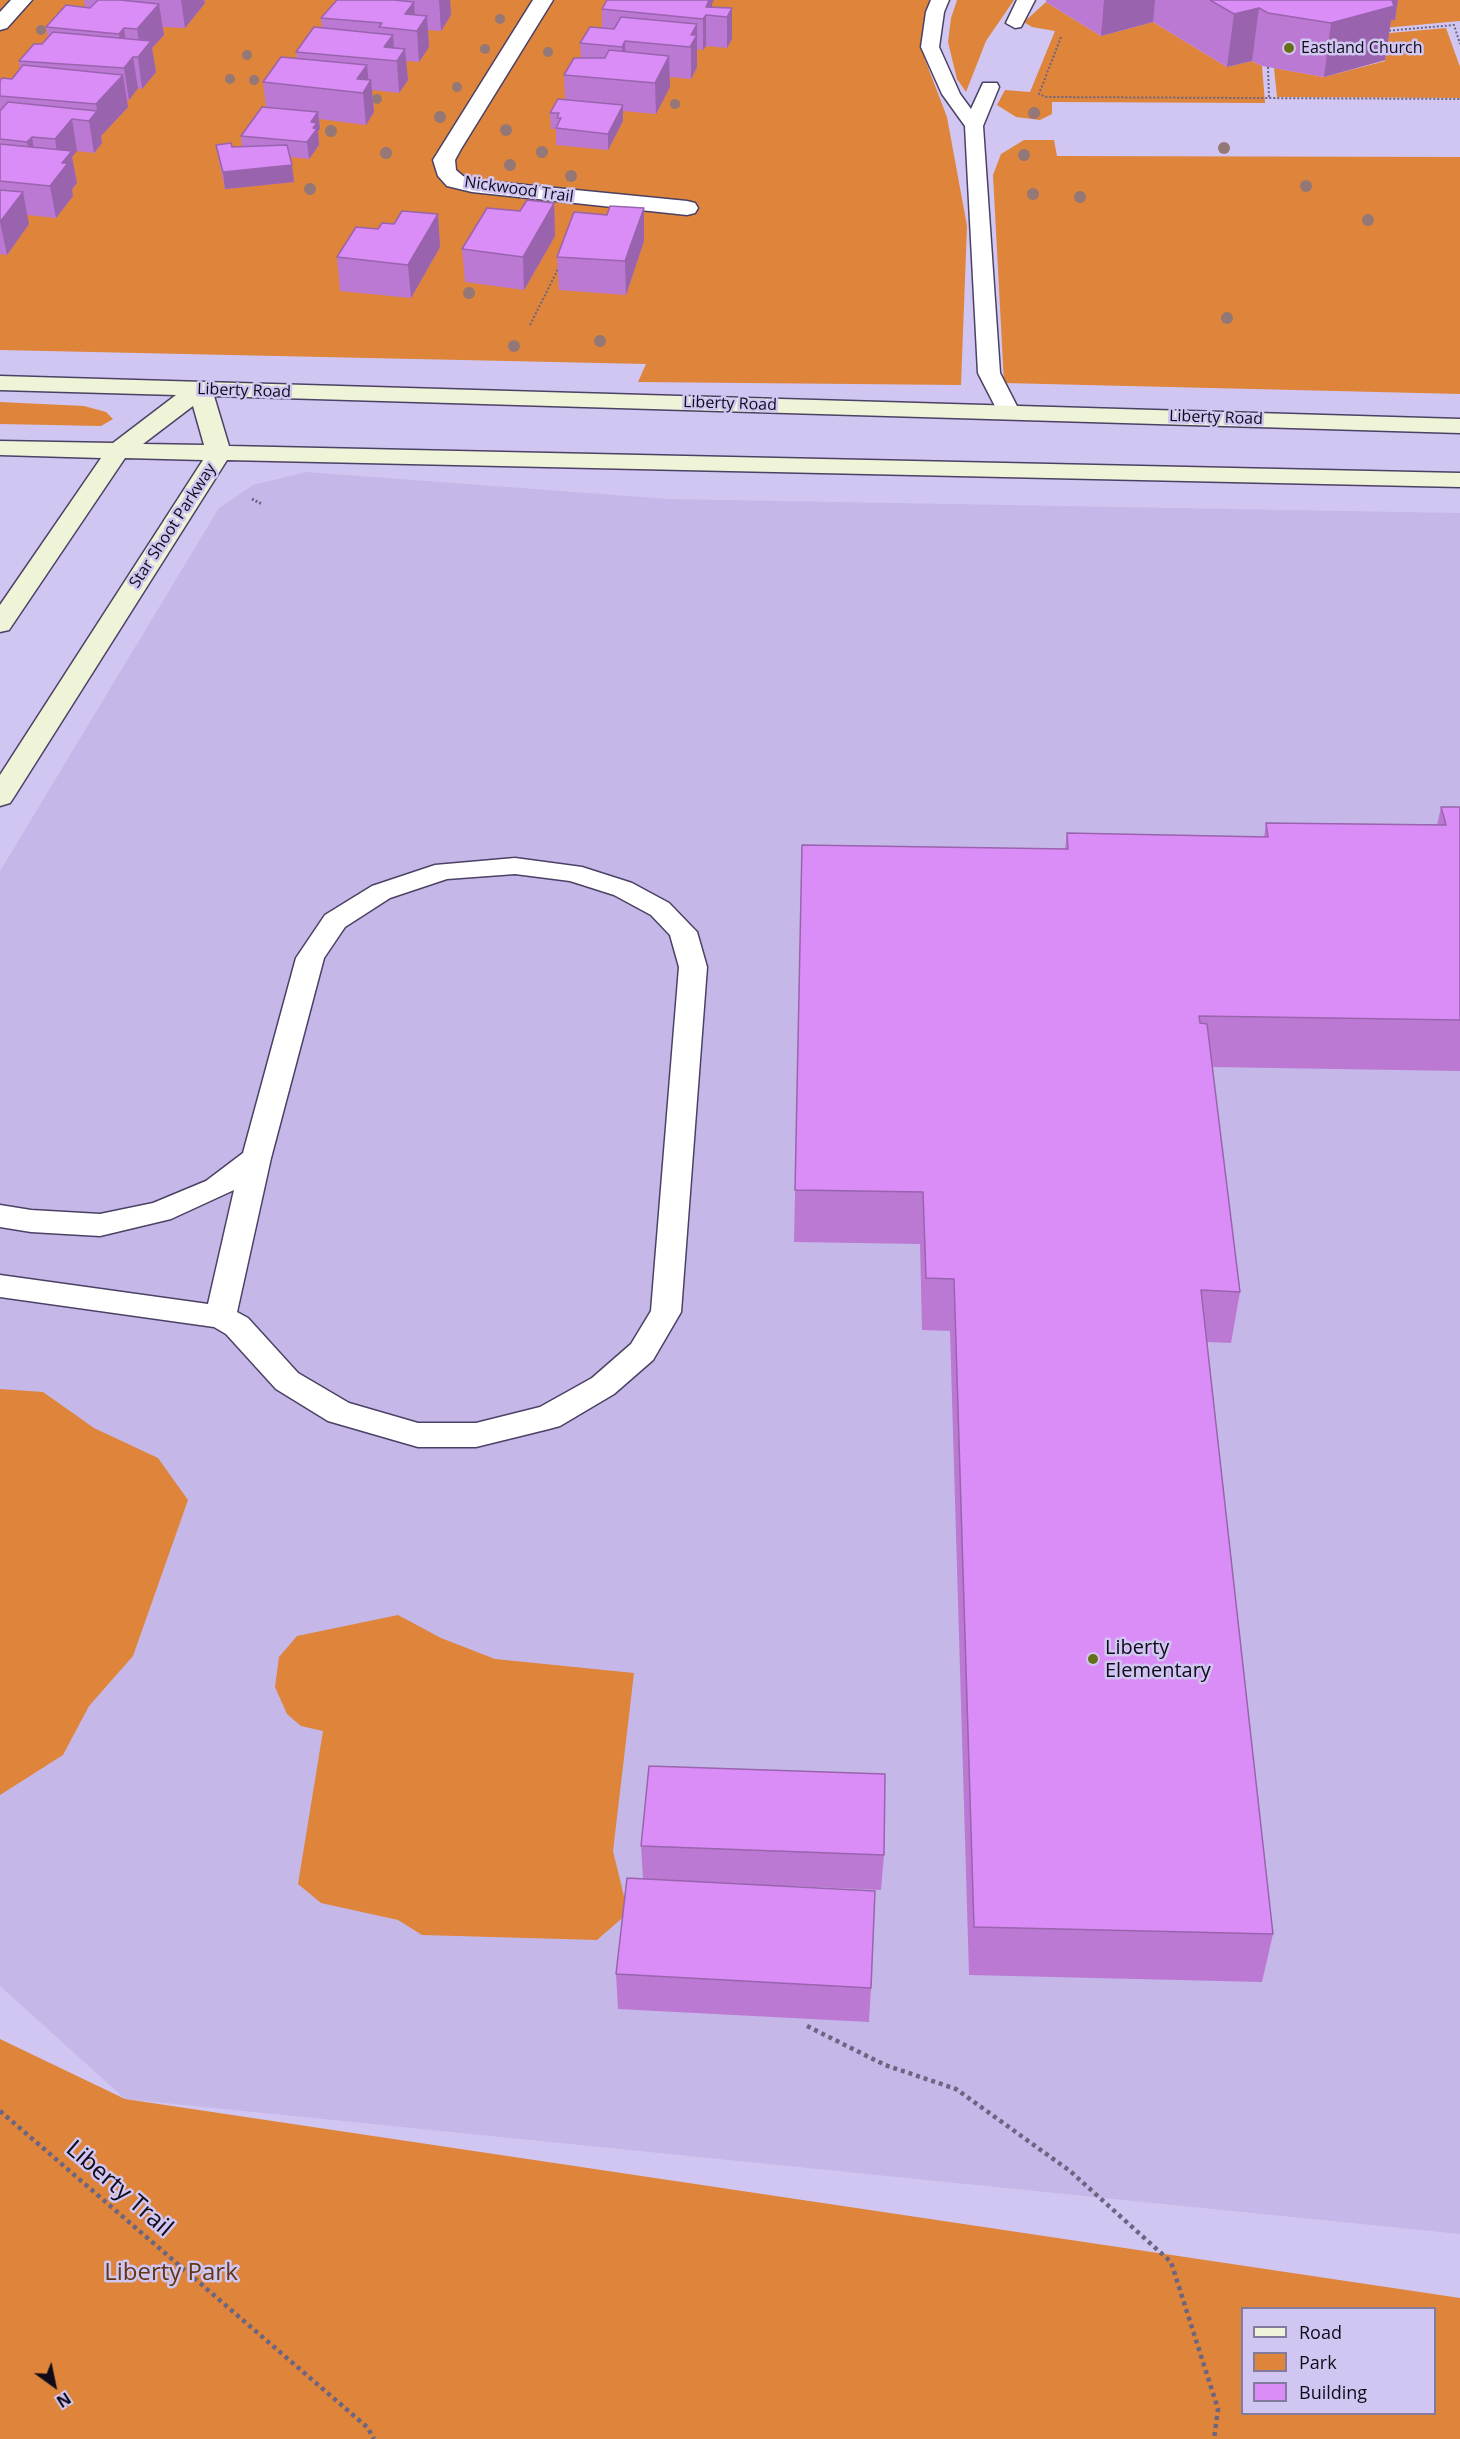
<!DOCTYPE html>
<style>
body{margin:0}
#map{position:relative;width:1460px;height:2439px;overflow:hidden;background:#d1c6f1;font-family:"Open Sans",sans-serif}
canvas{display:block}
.legend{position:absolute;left:1241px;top:2307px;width:195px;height:108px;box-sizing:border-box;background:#d1c6f1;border:2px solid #837b9b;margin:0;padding:8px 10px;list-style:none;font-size:18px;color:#0f0b19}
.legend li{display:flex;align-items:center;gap:12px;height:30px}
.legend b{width:30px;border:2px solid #837b9b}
.north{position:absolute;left:24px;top:2355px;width:60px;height:60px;-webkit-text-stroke:4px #d1c6f1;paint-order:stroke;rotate:147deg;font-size:16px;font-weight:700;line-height:24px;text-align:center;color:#0f0b19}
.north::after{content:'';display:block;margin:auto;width:21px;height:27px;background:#0f0b19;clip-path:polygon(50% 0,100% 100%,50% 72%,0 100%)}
</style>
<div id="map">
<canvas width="1460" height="2439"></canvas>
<ul class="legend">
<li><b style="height:8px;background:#eff4d8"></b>Road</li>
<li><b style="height:16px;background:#de843b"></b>Park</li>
<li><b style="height:16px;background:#da8df7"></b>Building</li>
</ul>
<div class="north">N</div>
</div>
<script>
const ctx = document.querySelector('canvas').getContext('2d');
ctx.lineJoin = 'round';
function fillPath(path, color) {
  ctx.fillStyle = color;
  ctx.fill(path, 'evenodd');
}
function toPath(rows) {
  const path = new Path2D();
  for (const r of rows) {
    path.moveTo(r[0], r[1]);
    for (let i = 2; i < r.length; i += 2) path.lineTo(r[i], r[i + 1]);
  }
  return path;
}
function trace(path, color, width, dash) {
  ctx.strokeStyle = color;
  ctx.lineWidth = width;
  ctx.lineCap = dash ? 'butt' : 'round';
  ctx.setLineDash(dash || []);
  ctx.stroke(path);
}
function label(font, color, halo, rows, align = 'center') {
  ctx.font = font + ' "Open Sans",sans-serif';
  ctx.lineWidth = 5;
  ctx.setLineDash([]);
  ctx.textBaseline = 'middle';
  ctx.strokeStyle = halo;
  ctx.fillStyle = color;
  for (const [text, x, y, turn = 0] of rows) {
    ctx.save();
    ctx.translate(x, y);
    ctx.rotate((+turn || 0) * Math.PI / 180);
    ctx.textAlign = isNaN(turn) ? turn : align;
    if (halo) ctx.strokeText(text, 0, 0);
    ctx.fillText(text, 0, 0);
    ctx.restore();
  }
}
fillPath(toPath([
 [306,472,669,499,1460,513,1460,2234,125,2099,0,1986,0,871,219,508,253,485]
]), '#c5b8e9');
fillPath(toPath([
 [0,0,929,0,924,57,947,117,967,226,961,385,638,382,646,364,0,350],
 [957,0,1014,0,986,41,966,92,957,79,948,42,951,18],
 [1360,0,1460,0,1460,21,1373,29],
 [1046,2,1101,36,1153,22,1227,67,1252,61,1262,66,1265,103,1052,102,1052,114,1040,120,1016,117,997,105,1005,90,1030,92,1055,31,1032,27,1024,22],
 [1446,28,1460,67,1460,98,1277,97,1274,68,1324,77,1385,61,1379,34],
 [1024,140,1054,140,1057,156,1460,157,1460,394,1004,383,993,175,1001,154],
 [0,402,84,406,106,412,113,419,101,426,0,424],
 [0,1389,43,1392,94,1428,158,1458,188,1500,133,1656,89,1706,63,1755,0,1795],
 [398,1615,441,1638,495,1659,634,1673,613,1851,628,1913,597,1940,422,1935,398,1920,321,1903,298,1884,323,1731,301,1726,287,1714,275,1687,279,1657,297,1636],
 [0,2039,125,2099,1460,2298,1460,2439,0,2439],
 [1242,2308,1434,2308,1434,2414,1242,2414]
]), '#de843b');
const lane = toPath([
 [931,0,949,0,944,12,939,47,960,94,971,109,983,83,997,83,999,87,983,126,1000,373,1020,412,1017,417,1009,419,1001,417,998,412,978,373,965,126,942,94,921,47,926,12,931,0],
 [1017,0,1035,0,1021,27,1015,28,1006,23,1017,0],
 [515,858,582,867,632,883,669,903,697,932,707,967,681,1312,653,1360,614,1394,560,1426,549,1429,476,1447,418,1447,328,1421,276,1389,226,1334,214,1327,0,1297,0,1275,208,1304,234,1190,171,1219,100,1236,31,1232,0,1227,0,1205,31,1210,100,1214,153,1203,206,1181,243,1153,296,958,325,915,372,886,435,865,515,858],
 [515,874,570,881,614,895,651,915,670,935,679,967,651,1311,631,1344,592,1378,540,1407,476,1423,418,1423,349,1403,298,1373,248,1318,237,1312,271,1158,324,958,345,927,390,898,447,879,515,874]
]);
const street = toPath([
 [11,0,32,0,7,28,0,30,0,12,11,0],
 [533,0,553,0,461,149,455,160,456,170,463,176,474,180,687,201,695,203,698,208,695,213,687,215,472,192,447,186,438,176,433,160,533,0]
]);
const secondary = toPath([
 [0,376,1460,419,1460,433,214,396,229,446,1460,473,1460,487,227,460,14,797,10,803,0,806,0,775,203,460,125,458,9,630,0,632,0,605,101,458,0,455,0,441,113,443,176,395,0,390,0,376],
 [193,406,204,445,143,444,193,406]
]);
trace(lane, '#4b4164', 3);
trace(street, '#4b4164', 3);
trace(secondary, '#4b4164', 3);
trace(toPath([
 [1385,31,1454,25,1460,44],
 [1061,37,1039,94,1046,97,1460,99],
 [1268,67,1269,98],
 [530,325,559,267]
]), '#6c6581', 2, [2, 2]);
trace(toPath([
 [252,499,262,504]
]), '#6c6581', 3, [2, 2]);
trace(toPath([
 [807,2026,885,2065,956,2089,1070,2171,1171,2262,1218,2409,1214,2439],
 [0,2111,367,2427,374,2439]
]), '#6c6581', 4.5, [4, 4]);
fillPath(lane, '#fff');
fillPath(street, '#fff');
fillPath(secondary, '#eff4d8');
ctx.fillStyle = '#947777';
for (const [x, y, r] of [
 [500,19,5],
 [41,30,5],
 [485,49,5],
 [548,52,5],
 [247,55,5],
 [230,79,5],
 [254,80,5],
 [457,87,5],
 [377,99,5],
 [675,104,5],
 [1034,113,6],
 [440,117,6],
 [506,130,6],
 [331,131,6],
 [1224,148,6],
 [542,152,6],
 [386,153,6],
 [1024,155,6],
 [510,165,6],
 [571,176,6],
 [1306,186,6],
 [310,189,6],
 [1033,194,6],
 [1080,197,6],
 [1368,220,6],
 [469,293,6],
 [1227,318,6],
 [600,341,6],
 [514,346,6]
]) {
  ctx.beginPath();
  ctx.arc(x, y, r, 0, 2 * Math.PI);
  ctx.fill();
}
fillPath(toPath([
 [84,0,205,0,205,3,185,28,163,27,164,35,152,48,156,72,142,89,138,88,129,100,127,100,128,107,101,136,102,143,94,153,77,151,72,157,77,183,72,189,73,196,56,218,27,215,29,224,7,255,0,254,0,81,12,79,20,69,19,61,42,44,48,38,46,27,85,7],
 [337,0,450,0,451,15,441,31,428,30,429,47,419,62,406,61,408,80,399,93,372,90,374,112,366,125,319,119,320,129,318,131,319,145,309,159,290,157,294,182,225,189,219,161,216,145,232,147,242,147,241,136,266,107,263,82,297,58,296,52,322,28,321,18],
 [1046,0,1398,0,1395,20,1391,20,1385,60,1324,77,1262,66,1252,61,1227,67,1153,22,1101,36,1046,2],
 [712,4,712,7,732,8,732,39,727,48,706,46,703,50,697,49,697,67,691,79,670,77,670,87,656,114,623,111,623,121,608,150,556,145,556,129,551,129,550,113,565,99,564,75,581,58,580,43,602,28,602,9],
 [554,203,555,236,524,290,465,282,462,249,520,211],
 [438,214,440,247,411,298,340,291,337,257,378,229,394,224],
 [644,241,626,295,559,290,557,257],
 [1441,807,1460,807,1460,1071,1212,1067,1240,1292,1231,1343,1207,1342,1273,1934,1262,1982,969,1975,950,1331,922,1330,920,1244,794,1242,802,845,1065,849,1067,833,1264,837,1266,823,1437,825],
 [641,1846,884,1855,881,1890,791,1886,871,1988,869,2022,618,2009,616,1974,643,1879]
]), '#bb79d4');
fillPath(toPath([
 [181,0,204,0,205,3,185,28],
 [439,0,450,0,451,15,441,31],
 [705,0,714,0,712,4,712,16,706,15,706,46,703,50,703,19],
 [1104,0,1155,0,1153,22,1101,36],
 [1373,0,1398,0,1395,20,1391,20,1385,60,1324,77,1331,23],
 [414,2,416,31,405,14],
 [159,4,164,35,152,48,156,72,142,89,138,57,141,54,137,29],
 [732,8,732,39,727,48,727,17],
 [1259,8,1252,61,1227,67,1234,14],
 [427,16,429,47,419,62,417,31],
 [697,24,697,67,691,79,691,35],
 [124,28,128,59,123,65,119,34],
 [393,35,395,61,384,47],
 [625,41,626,73,623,78,622,47],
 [405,49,408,80,399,93,397,61],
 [669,56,670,87,656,114,655,83],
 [133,57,138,88,129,100,124,68],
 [367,65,369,84,371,80,374,112,366,125,363,93,357,79],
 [123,75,128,107,101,136,96,104],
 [623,105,623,121,608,150,608,134],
 [97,111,102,143,94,153,89,121],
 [318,112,320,129,318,131,319,145,309,159,307,142,311,122],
 [72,119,77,151,72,157,77,183,72,189,73,196,56,218,50,186,60,171,55,139],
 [32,137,37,169,33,174,27,142],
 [292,165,294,182,225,189,223,172],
 [23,192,29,224,7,255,0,222],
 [554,203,555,236,524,290,523,257],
 [644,208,644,241,626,295,625,261],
 [438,214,440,247,411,298,408,265]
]), '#9963ad');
const building = toPath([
 [98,0,120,0,159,4,137,29,124,28,119,34,46,27,66,5,90,8,98,0],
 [337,0,393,0,414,2,405,14,427,16,417,31,379,27,382,23,321,18,337,0],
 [607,0,709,0,706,7,732,8,727,17,706,15,703,19,602,9,607,0],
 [1210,0,1392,0,1394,6,1331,23,1268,13,1259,8,1234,14,1210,0],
 [621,17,697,24,691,35,697,35,690,47,625,41,622,47,580,43,590,27,614,29,621,17],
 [314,27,393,35,384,47,405,49,397,61,296,52,314,27],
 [53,32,151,41,138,57,133,57,124,68,19,61,34,44,42,44,53,32],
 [609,50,669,56,655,83,564,75,574,58,605,58,609,50],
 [281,57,367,65,357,79,371,80,363,93,263,82,281,57],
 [23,65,123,75,96,104,0,96,0,81,2,78,12,79,23,65],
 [558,99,623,105,608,134,556,128,561,118,557,118,559,113,550,113,558,99],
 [8,102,97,111,89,121,72,119,55,139,32,137,27,142,0,139,0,111,8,102],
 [262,107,318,112,311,122,317,123,313,128,317,129,307,142,241,136,262,107],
 [231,143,232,147,287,145,292,165,223,172,216,145,231,143],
 [0,144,72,151,62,163,68,163,50,186,0,181,0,144],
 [0,190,23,192,0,222,0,190],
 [527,200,554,203,523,257,462,249,487,208,520,211,527,200],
 [610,206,644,208,625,261,557,257,574,212,607,215,610,206],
 [402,211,438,214,408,265,337,257,356,227,378,229,382,223,394,224,402,211],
 [1441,807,1460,807,1460,1020,1199,1016,1200,1023,1207,1024,1240,1292,1201,1290,1273,1934,974,1927,954,1279,926,1278,923,1192,795,1190,802,845,1068,849,1067,833,1268,837,1266,823,1446,825,1441,807],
 [649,1766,885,1774,884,1855,641,1846,649,1766],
 [627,1878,875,1891,871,1988,616,1974,627,1878]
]);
fillPath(building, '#da8df7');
trace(building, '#9963ad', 1.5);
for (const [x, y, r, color] of [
 [1289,48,6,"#657019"],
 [1093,1659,6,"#657019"]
]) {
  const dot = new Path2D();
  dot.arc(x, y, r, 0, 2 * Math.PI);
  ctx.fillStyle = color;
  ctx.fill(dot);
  trace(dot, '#d1c6f1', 2);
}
label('16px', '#0f0b19', '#d1c6f1', [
 ["Eastland Church",1301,48]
], 'left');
label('16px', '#0f0b19', '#d1c6f1', [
 ["Nickwood Trail",519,190,8],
 ["Liberty Road",244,391,2],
 ["Liberty Road",730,404,2],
 ["Liberty Road",1216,418,2],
 ["Star Shoot Parkway",173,526,-57]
]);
label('20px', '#0f0b19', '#d1c6f1', [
 ["Liberty",1105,1648],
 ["Elementary",1105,1671]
], 'left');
label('24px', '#0f0b19', '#d1c6f1', [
 ["Liberty Trail",119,2189,41]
]);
label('24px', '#623713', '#d1c6f1', [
 ["Liberty Park",171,2273]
]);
</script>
